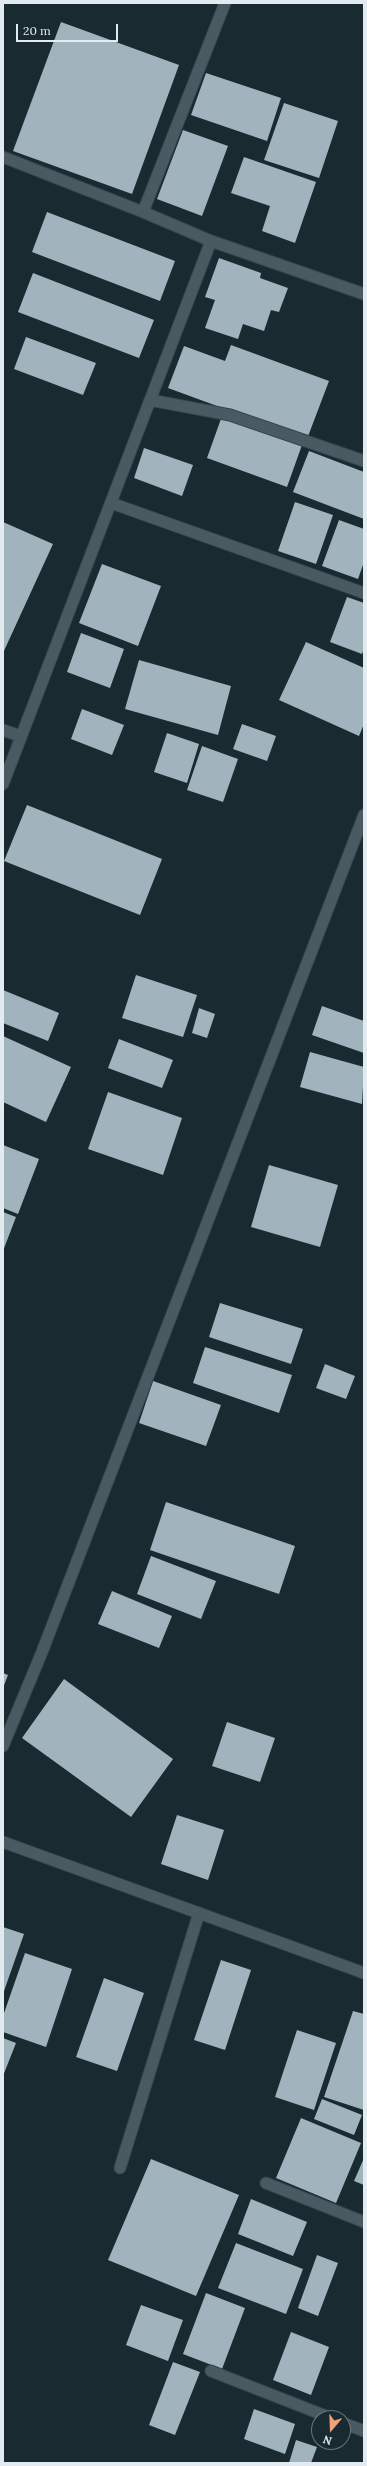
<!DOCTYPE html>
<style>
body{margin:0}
#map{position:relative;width:367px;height:2466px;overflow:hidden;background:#1a2a31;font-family:Lora,serif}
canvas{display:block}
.frame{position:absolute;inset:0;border:4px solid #e1ebf0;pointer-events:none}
.north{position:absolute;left:311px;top:2410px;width:40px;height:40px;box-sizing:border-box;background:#1a2a31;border:1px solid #6a777d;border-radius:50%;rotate:199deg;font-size:11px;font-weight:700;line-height:16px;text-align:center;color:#e1ebf0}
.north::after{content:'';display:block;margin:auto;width:14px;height:18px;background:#f0a27a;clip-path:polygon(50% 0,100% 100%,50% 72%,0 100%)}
.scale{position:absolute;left:16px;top:24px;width:102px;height:18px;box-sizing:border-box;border:2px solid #e1ebf0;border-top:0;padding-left:5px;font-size:12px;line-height:14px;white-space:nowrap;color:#e1ebf0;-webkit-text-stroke:3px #1a2a31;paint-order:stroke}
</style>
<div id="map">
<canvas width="367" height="2466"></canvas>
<div class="frame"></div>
<div class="north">N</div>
<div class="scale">20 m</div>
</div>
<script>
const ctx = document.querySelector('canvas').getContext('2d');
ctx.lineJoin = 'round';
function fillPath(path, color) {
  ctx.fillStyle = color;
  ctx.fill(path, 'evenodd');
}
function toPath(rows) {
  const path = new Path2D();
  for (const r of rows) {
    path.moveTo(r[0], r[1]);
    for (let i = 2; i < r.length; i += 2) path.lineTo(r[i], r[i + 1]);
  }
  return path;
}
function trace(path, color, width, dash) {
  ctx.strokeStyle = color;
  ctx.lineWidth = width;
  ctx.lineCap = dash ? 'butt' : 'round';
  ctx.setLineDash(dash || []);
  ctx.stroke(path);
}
fillPath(toPath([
 [61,22,179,65,132,194,13,151],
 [206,73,281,98,267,141,191,115],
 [284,103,338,121,319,178,264,160],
 [183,130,228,146,202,216,157,199],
 [244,157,316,182,295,243,262,231,270,206,231,193],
 [47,212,175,261,160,301,32,252],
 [219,258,261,273,260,278,288,288,279,312,271,310,264,331,243,324,238,339,205,328,215,300,205,297],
 [33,273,154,320,139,358,18,312],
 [26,337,96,363,83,395,14,369],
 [231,345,329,381,307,439,168,388,184,346,225,361],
 [222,416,302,445,287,487,207,458],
 [144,448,193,465,182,496,134,478],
 [309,451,364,472,364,519,293,492],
 [295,502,333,515,316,564,278,551],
 [339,520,364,529,364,562,358,579,322,566],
 [3,522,53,544,3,653],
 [102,564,161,586,138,646,79,623],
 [347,597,364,603,364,648,362,654,330,642],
 [81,633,124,649,110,688,67,672],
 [306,642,364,668,364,724,359,736,279,700],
 [139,660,231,686,218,735,125,709],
 [82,709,124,725,112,755,71,739],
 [242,724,276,736,267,761,233,749],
 [167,733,199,744,187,783,154,772],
 [202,746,238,759,223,802,187,790],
 [27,805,162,859,140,915,4,861],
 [136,975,197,995,183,1037,122,1018],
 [3,990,59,1013,48,1041,3,1023],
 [322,1006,364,1021,364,1053,312,1035],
 [199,1008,215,1014,207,1038,192,1033],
 [3,1036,71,1067,46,1122,3,1102],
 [119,1039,173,1060,162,1088,108,1068],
 [310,1052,364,1067,362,1104,300,1087],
 [108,1092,182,1118,163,1175,88,1149],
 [3,1145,39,1159,18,1214,3,1208],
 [269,1165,338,1185,320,1247,251,1227],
 [3,1212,16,1217,3,1251],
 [220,1303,303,1329,291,1364,209,1337],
 [205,1347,292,1375,279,1413,193,1383],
 [325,1364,355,1376,346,1399,316,1388],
 [153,1381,221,1405,206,1446,139,1423],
 [166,1502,295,1546,279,1594,150,1550],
 [151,1556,216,1581,201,1619,137,1594],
 [112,1591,172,1616,159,1648,98,1624],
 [3,1673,8,1675,3,1688],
 [64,1679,173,1759,131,1817,22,1738],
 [227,1722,275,1738,260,1782,212,1766],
 [177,1815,224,1830,208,1880,161,1864],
 [3,1927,24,1934,3,1994],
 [25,1953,72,1969,46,2047,3,2032,3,2016],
 [221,1960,251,1970,225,2050,194,2040],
 [104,1978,144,1993,117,2071,76,2057],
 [353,2011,364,2014,364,2110,324,2097],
 [297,2030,336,2043,314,2110,275,2097],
 [3,2038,16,2043,3,2076],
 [322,2099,362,2115,354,2135,314,2119],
 [301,2118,361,2143,336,2203,276,2178],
 [364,2158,364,2185,354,2181],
 [151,2159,239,2195,196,2296,108,2260],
 [251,2199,307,2222,293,2256,238,2234],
 [236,2243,303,2269,286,2314,218,2288],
 [317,2255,338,2263,318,2316,298,2308],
 [206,2293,245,2308,222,2369,183,2354],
 [141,2305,183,2320,168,2361,126,2345],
 [291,2332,329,2347,311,2395,273,2380],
 [173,2362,200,2372,175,2435,149,2425],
 [254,2409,295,2424,285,2454,244,2439],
 [296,2440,317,2447,311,2463,289,2463]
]), '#a1b4bd');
const service = toPath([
 [120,2168,199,1913]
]);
const minor = toPath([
 [3,157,143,212,211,241,364,294],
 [143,212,225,3],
 [150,400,230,415,364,461],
 [111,503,364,593],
 [3,730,20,736],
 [3,784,211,241],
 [3,1746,42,1652,364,815],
 [3,1842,364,1973],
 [266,2183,364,2222],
 [211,2371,331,2418],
 [343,2423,364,2431]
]);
trace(service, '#39464c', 13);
trace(minor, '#39464c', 13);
trace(service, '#495a62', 11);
trace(minor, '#495a62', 11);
</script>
